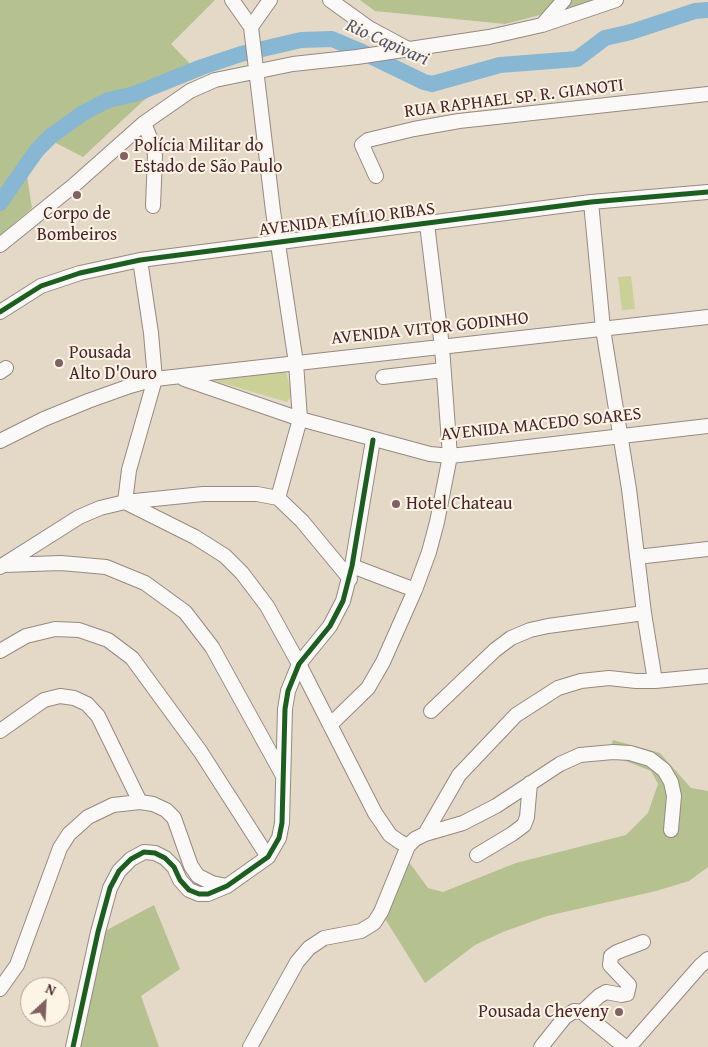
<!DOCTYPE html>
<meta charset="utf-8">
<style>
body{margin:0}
#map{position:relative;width:708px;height:1047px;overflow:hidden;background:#e4d9c7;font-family:"Gentium Book Plus",serif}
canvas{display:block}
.north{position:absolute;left:20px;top:977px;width:50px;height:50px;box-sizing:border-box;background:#fcf5e5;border:1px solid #b59f9b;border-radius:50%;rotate:25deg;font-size:14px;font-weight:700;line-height:20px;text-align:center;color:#4a1f2b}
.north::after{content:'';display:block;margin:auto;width:18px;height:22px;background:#806062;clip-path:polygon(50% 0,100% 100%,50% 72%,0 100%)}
</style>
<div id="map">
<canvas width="708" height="1047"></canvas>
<div class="north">N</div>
</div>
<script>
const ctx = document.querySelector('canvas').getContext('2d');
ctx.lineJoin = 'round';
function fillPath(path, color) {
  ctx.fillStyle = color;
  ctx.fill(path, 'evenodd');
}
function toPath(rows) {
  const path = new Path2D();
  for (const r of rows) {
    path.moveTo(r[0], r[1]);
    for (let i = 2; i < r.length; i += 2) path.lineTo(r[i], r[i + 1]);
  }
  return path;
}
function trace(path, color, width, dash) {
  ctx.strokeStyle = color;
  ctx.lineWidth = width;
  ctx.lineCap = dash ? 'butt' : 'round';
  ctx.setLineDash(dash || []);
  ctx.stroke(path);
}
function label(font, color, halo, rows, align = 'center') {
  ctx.font = font + ' "Gentium Book Plus",serif';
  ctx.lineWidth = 4;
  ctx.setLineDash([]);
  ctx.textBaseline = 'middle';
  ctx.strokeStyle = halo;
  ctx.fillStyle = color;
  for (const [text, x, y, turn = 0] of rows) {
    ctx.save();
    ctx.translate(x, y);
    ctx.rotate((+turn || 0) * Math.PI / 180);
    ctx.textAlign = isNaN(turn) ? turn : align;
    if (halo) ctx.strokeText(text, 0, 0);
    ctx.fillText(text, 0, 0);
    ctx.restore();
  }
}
fillPath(toPath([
 [631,276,635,309,622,310,618,277],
 [286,372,292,396,287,402,209,379,212,378]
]), '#cad096');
fillPath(toPath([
 [0,0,215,0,171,44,193,67,143,101,83,157,54,142,43,150,33,162,27,176,32,208,0,235],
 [360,0,598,0,505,24,375,11],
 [613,740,660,753,691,788,708,791,708,867,689,881,656,891,547,916,503,932,475,945,425,983,384,917,399,875,409,862,428,888,443,892,516,863,626,835,648,813,658,784,651,771,608,754],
 [154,905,180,969,141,996,159,1047,79,1047,105,931]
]), '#b5c18f');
trace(toPath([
 [0,203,37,150,51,136,83,113,108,100,135,94,202,67,241,54,301,40,332,39,358,50,424,82,432,84,500,65,577,59,605,38,631,32,695,11,708,10]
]), '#87b7d2', 16);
const minor = toPath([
 [232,0,251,27],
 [270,0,251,27,273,211,296,363,300,419,278,498],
 [330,0,369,28,408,49],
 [543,24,564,0],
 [144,123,154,148,155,156,153,206],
 [376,176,362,145,368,140,414,129,459,121,708,94],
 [591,202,603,329,629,489,644,613,655,681],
 [0,245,73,186,144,123,190,91,215,80,293,64,357,57,489,37,542,25,616,0],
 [0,312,41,286,80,273,140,260,591,202,708,192],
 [0,372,6,368],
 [383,377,443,370],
 [184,379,300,419,430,454,450,456,468,454,708,426],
 [0,441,44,419,88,401,130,386,155,379,708,317],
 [125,502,195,537,225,556,242,573,267,606,299,664,375,813,390,835,400,842,408,846],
 [125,502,129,470,155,379,151,333,140,260],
 [637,557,708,549],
 [4,565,61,563,106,567,145,583,185,612,212,647,282,774],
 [352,566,415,590],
 [0,567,79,517,100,508,125,502,203,494,257,494,278,498,302,521,350,579],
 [0,651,26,636,55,629,79,630,108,640,132,658,200,751,268,857],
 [431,711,495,650,511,638,530,630,548,626,644,613],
 [330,725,368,688,383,662,415,590,429,552,437,522,450,456,442,347,427,224],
 [0,731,44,700,60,696,74,698,87,704,98,716,140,802],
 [425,834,463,823,496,806,560,764,580,755,613,752,630,753,650,759,664,770,671,782,674,796,671,830],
 [477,855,512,834,524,825,527,817,530,783],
 [0,989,17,965,60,848,69,834,88,817,113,805,140,802,153,804,166,810,174,818,191,866,198,876,212,883,227,886],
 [582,1012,599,996,606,992,622,995,627,994,629,985,610,965,611,956,617,952,643,942],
 [73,1047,98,932,110,888,119,871,131,859,144,852,155,853,165,858,174,867,180,880,189,890,199,894,208,894,227,886,268,857,279,838,282,823,285,709,288,691,299,664,330,626,343,601,352,566,373,440],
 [250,1047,297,962,309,948,324,938,361,931,374,923,381,912,408,846,415,839,425,834,459,775,516,715,558,688,581,681,609,678,636,681,655,681,708,676],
 [541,1047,565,1017,574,1011,582,1012,625,1047],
 [629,1047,700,966,708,959]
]);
trace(minor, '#968982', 16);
trace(minor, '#fbf9f7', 14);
trace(toPath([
 [0,312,41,286,80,273,140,260,591,202,708,192],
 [73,1047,98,932,110,888,119,871,131,859,144,852,155,853,165,858,174,867,180,880,189,890,199,894,208,894,227,886,268,857,279,838,282,823,285,709,288,691,299,664,330,626,343,601,352,566,373,440]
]), '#1b5e20', 5);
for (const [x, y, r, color] of [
 [124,156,5,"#806062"],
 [77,195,5,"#806062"],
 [59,363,5,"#806062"],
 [396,504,5,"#806062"],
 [619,1012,5,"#806062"]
]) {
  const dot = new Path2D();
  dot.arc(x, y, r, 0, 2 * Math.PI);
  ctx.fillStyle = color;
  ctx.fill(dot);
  trace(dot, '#fcf5e5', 2);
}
label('18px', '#4a1f2b', '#fcf5e5', [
 ["RUA RAPHAEL SP. R. GIANOTI",514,99,-7],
 ["AVENIDA EMÍLIO RIBAS",347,220,-7],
 ["AVENIDA VITOR GODINHO",430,329,-6],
 ["AVENIDA MACEDO SOARES",541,425,-6]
]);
label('18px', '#4a1f2b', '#fcf5e5', [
 ["Polícia Militar do",134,146],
 ["Estado de São Paulo",134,167],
 ["Corpo de",77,214,"center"],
 ["Bombeiros",77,235,"center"],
 ["Pousada",69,353],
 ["Alto D'Ouro",69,374],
 ["Hotel Chateau",406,504],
 ["Pousada Cheveny",609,1012,"right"]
], 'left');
label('italic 19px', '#525670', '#fcf5e5', [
 ["Rio Capivari",387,43,24]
]);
</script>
